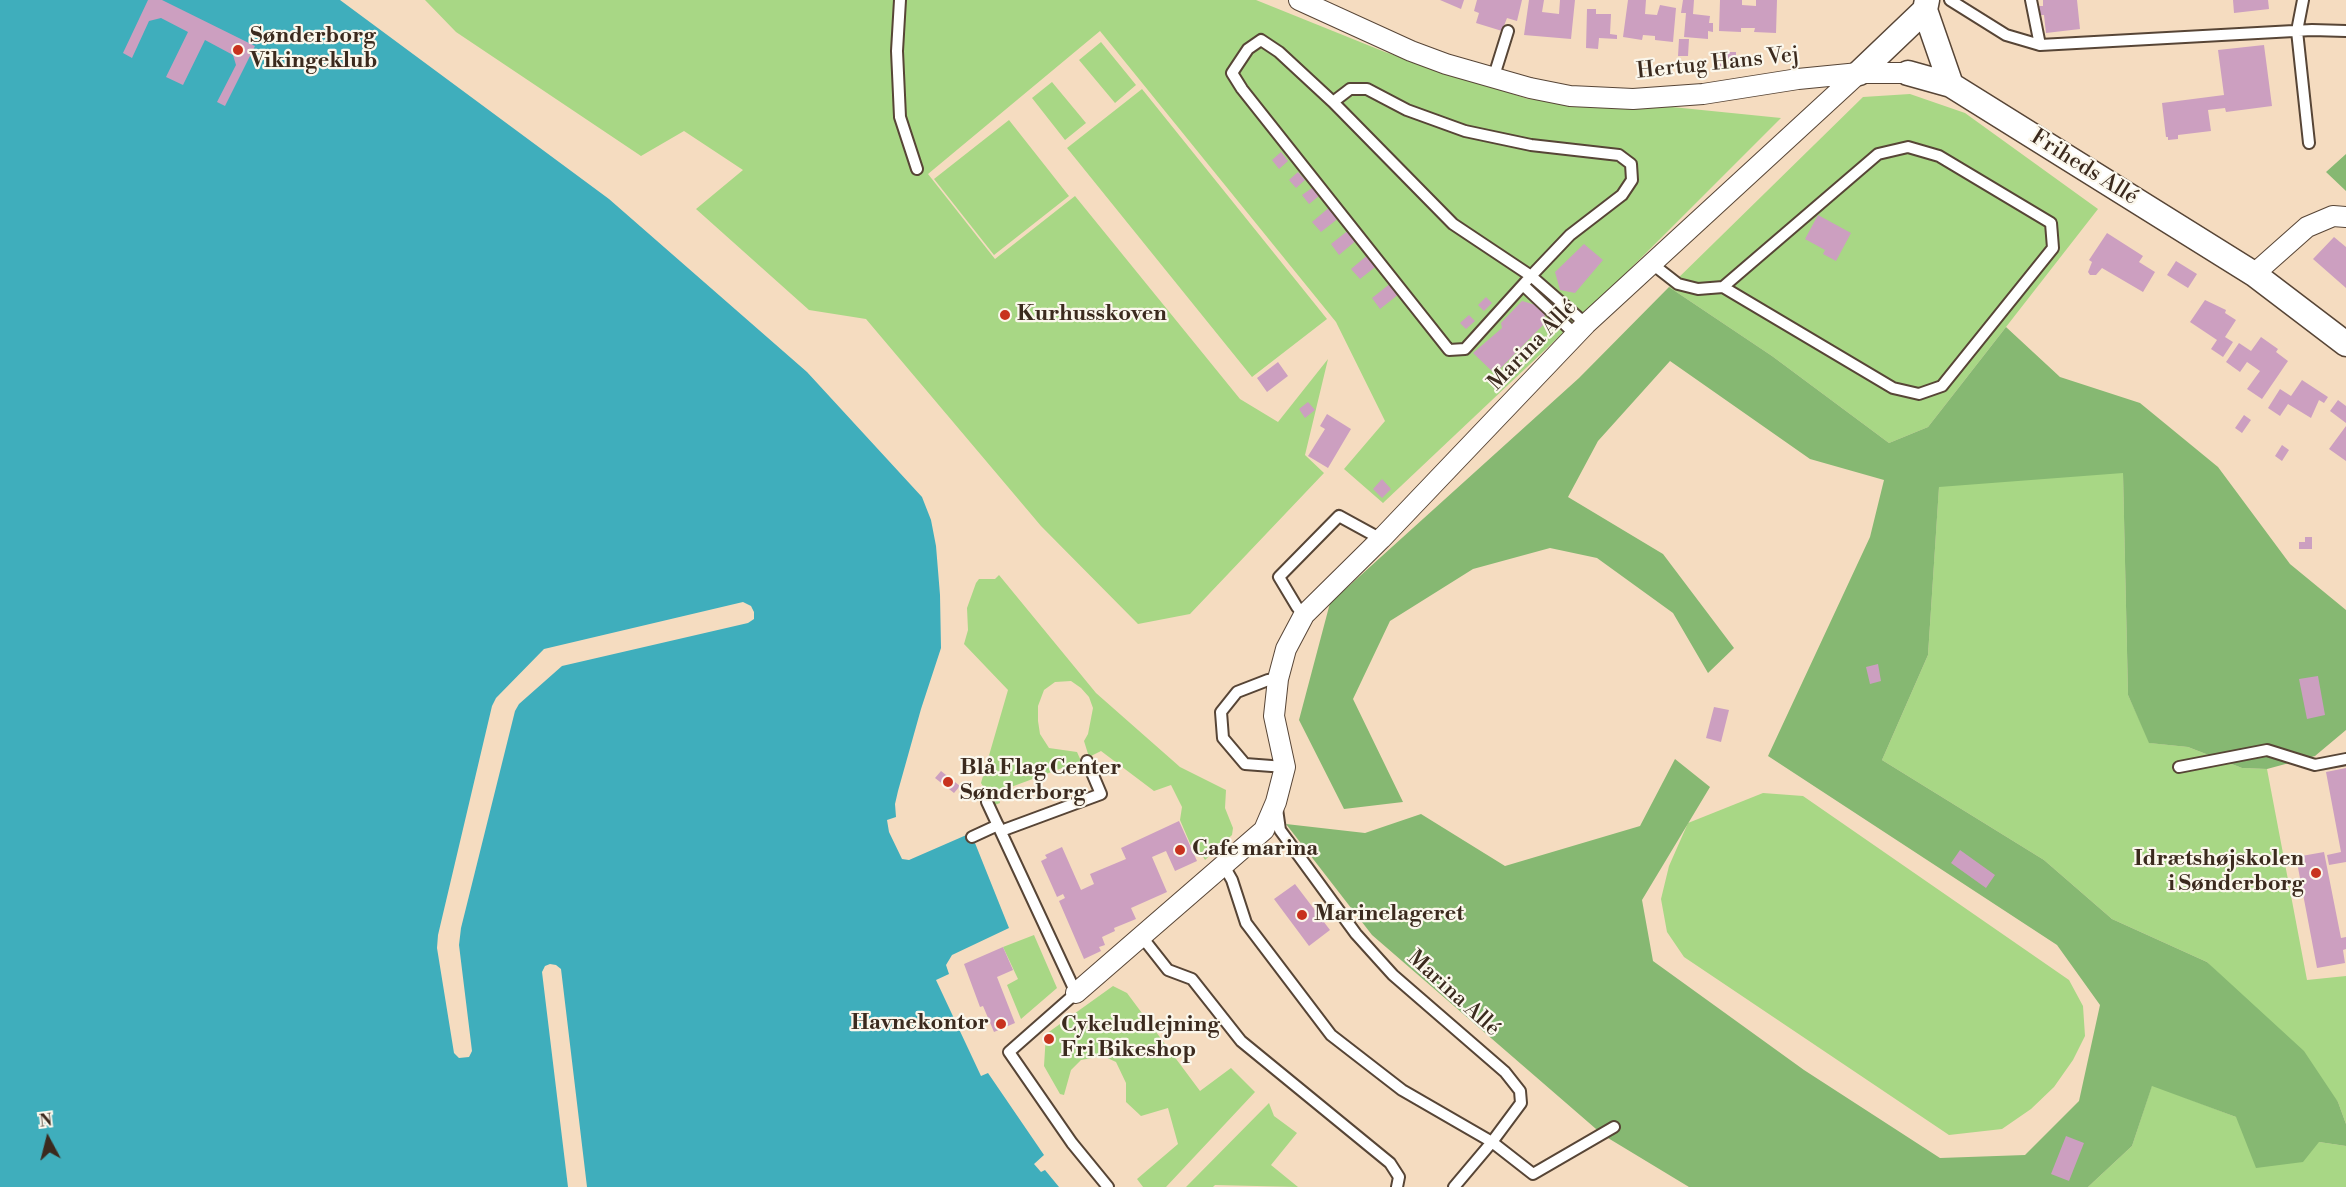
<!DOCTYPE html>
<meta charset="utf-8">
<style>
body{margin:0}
#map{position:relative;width:2346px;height:1187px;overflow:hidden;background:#f5dcc0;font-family:"Libre Bodoni",serif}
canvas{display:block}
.north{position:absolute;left:18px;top:1109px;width:60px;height:60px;-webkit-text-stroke:4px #fbf7ec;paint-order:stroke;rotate:353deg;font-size:16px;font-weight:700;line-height:24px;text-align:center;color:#3b2a1e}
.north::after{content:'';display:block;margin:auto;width:21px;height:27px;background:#3b2a1e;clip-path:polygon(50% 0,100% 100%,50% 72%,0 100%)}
</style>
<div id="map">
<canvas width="2346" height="1187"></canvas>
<div class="north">N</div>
</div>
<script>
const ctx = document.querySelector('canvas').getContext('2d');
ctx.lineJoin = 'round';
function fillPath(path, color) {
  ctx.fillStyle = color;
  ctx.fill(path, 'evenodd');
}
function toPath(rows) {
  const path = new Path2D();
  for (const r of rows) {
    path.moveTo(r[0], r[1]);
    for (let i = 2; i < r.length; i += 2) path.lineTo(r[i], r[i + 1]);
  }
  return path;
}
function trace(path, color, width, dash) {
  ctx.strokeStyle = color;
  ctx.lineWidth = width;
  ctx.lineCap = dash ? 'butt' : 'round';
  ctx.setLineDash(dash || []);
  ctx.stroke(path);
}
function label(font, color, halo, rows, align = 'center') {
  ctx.font = font + ' "Libre Bodoni",serif';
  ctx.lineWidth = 4.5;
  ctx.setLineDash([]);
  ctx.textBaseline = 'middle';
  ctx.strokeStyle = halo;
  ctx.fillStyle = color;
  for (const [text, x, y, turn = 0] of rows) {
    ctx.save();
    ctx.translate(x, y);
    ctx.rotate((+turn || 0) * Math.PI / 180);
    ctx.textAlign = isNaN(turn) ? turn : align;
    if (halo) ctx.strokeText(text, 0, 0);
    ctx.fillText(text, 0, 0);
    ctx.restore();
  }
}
fillPath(toPath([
 [425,0,1256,0,1385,52,1528,99,1672,107,1781,118,1617,282,1383,503,1344,469,1385,421,1336,322,1100,31,928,174,995,259,1075,196,1240,399,1278,422,1328,359,1305,455,1324,473,1190,614,1138,624,1041,526,866,319,809,310,696,209,743,170,684,131,641,156,456,32],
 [1101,42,1136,85,1115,103,1079,60],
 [1052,82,1086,123,1065,140,1032,98],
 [1142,89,1327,319,1252,377,1067,148],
 [1910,94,1965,113,2098,209,1928,427,1889,443,1772,356,1669,287,1863,97],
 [1009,120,1069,196,994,255,934,179],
 [2123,472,2128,695,2150,743,2188,747,2242,768,2267,769,2307,980,2346,976,2346,1124,2338,1102,2207,962,2112,919,2044,860,1882,760,1928,655,1939,486],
 [999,575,1096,693,1180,767,1226,790,1225,808,1233,828,1232,835,1205,860,1201,853,1195,855,1180,820,1182,807,1171,785,1154,791,1101,751,1089,757,1084,741,1088,734,1093,708,1089,697,1081,688,1071,681,1055,682,1044,690,1038,706,1038,721,1040,734,1049,748,1077,752,1081,761,1003,790,999,798,1000,803,995,805,981,783,1008,690,964,644,968,630,967,608,976,583,979,579,995,579],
 [1763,793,1803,796,2069,980,2083,1006,2085,1036,2073,1060,2054,1087,2031,1109,2002,1129,1949,1135,1684,957,1667,932,1661,899,1669,866,1688,823],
 [1034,935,1057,988,1021,1019,1007,985,1018,979,1003,947],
 [1113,986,1127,993,1200,1091,1231,1068,1255,1092,1166,1187,1143,1187,1137,1179,1178,1144,1168,1108,1141,1116,1126,1102,1126,1083,1116,1062,1103,1056,1081,1060,1071,1070,1064,1095,1060,1094,1044,1066,1046,1034],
 [2152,1085,2236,1117,2319,1142,2346,1146,2346,1187,2088,1187,2132,1146],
 [1269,1103,1274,1116,1297,1133,1271,1165,1298,1187,1215,1185,1213,1187,1186,1187]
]), '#a8d785');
fillPath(toPath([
 [2346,154,2346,191,2326,172],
 [1669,287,1772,356,1889,443,1928,427,2006,327,2060,377,2140,403,2218,467,2290,564,2346,610,2346,730,2315,756,2267,769,2242,768,2188,747,2149,743,2128,695,2123,473,1939,487,1928,655,1882,760,2044,860,2112,919,2207,962,2304,1051,2338,1102,2346,1124,2346,1146,2319,1142,2303,1162,2256,1168,2236,1117,2152,1086,2132,1146,2088,1187,1689,1187,1603,1135,1372,935,1286,824,1365,833,1421,814,1505,866,1640,826,1675,759,1710,787,1642,900,1653,961,1804,1070,1940,1158,2025,1155,2079,1101,2100,1005,2057,945,1768,756,1870,537,1884,480,1810,459,1670,361,1598,441,1568,497,1663,554,1734,648,1708,673,1673,613,1597,558,1550,548,1473,569,1390,621,1353,699,1403,802,1344,809,1299,720,1330,603,1579,378]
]), '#86b872');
fillPath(toPath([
 [0,0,340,0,609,199,807,372,922,497,931,520,936,546,940,595,941,648,921,709,898,791,895,804,896,817,887,820,889,832,902,859,909,860,971,833,1009,928,952,955,946,965,949,974,936,980,981,1076,988,1073,1044,1155,1034,1164,1041,1172,1045,1170,1059,1187,0,1187]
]), '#3faebc');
fillPath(toPath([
 [743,602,751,606,754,612,754,619,748,623,562,666,519,704,515,711,461,928,459,945,472,1051,469,1057,459,1058,454,1053,437,948,438,935,492,706,496,698,544,649],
 [550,964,556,965,561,969,587,1187,568,1187,542,972,545,966]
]), '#f5dcc0');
fillPath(toPath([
 [148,0,162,0,255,46,225,106,217,102,236,65,233,55,205,40,183,85,166,77,188,32,161,18,149,21,132,58,123,53],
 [1440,0,1464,0,1461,9],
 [1477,0,1522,0,1517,21,1507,18,1502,31,1476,23,1479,13,1474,11],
 [1529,0,1544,0,1542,12,1559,14,1560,0,1575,0,1571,39,1524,35],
 [1628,0,1646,0,1645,14,1657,15,1660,5,1676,8,1673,42,1655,40,1655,36,1643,35,1642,40,1623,37],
 [1683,0,1694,0,1693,14,1710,16,1709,23,1713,23,1713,32,1708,31,1708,39,1684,37,1686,13,1681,13],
 [1720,0,1742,0,1742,5,1756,6,1756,0,1777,0,1776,33,1754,32,1755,28,1741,28,1741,32,1719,31],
 [2043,0,2077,0,2080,29,2046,33,2044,15,2040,15,2039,6,2043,6],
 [2233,0,2268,0,2269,9,2234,13],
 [1587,9,1596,9,1596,14,1611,14,1610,34,1617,35,1617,39,1599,38,1598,49,1586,48],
 [1679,39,1689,39,1688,56,1678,56],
 [2264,45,2272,106,2226,112,2225,108,2208,110,2211,131,2178,135,2178,139,2168,140,2168,137,2166,137,2162,103,2224,95,2218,50],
 [1720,52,1736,52,1736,68,1720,69],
 [1281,152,1288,161,1279,169,1272,160],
 [1298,172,1305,180,1296,188,1289,180],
 [1312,188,1319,196,1309,204,1302,195],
 [1331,206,1340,217,1321,232,1312,222],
 [1818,215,1851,233,1836,261,1823,254,1825,250,1805,239],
 [1350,229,1358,239,1339,255,1331,244],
 [2107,233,2143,256,2139,262,2155,272,2143,292,2102,268,2096,275,2090,275,2088,272,2092,262,2089,260],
 [2334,237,2346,247,2346,288,2313,259],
 [1584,244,1603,260,1575,293,1560,290,1555,272],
 [1370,253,1379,264,1360,279,1351,269],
 [2176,261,2197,274,2188,288,2167,275],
 [1391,283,1399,294,1380,309,1372,298],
 [1486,297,1492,303,1484,311,1478,305],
 [2205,300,2226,310,2225,313,2236,320,2225,337,2233,342,2223,357,2211,349,2217,340,2190,322],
 [1522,301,1543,307,1546,322,1495,374,1473,353,1502,328,1501,323],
 [1469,315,1475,321,1466,329,1460,323],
 [2261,337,2278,349,2276,352,2288,361,2262,399,2247,389,2260,371,2247,362,2240,372,2226,362,2239,343,2251,351],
 [1278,362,1288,376,1267,392,1257,378],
 [2302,380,2328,397,2324,403,2319,400,2311,418,2288,404,2280,416,2268,408,2280,389,2291,396],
 [2338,400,2346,406,2346,423,2330,411],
 [1308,402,1315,410,1305,418,1299,409],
 [1327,414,1351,429,1328,468,1308,456,1325,429,1320,426],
 [2244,415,2251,420,2242,433,2235,428],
 [2346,426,2346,461,2329,449],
 [2282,445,2289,450,2282,461,2275,456],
 [1382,479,1391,489,1382,498,1373,489],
 [2305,537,2312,537,2312,549,2299,549,2299,542,2305,542],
 [1878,664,1881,681,1870,684,1866,667],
 [2318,676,2325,715,2307,719,2299,679],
 [1714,707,1729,710,1721,742,1706,738],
 [2346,768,2346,862,2329,865,2327,855,2341,852,2326,772],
 [941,771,960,786,954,793,935,778],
 [1179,821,1197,861,1175,871,1166,851,1152,857,1167,892,1131,908,1136,919,1114,928,1115,931,1102,937,1105,945,1099,947,1101,951,1084,959,1059,901,1065,898,1063,894,1057,897,1041,861,1047,858,1045,855,1062,847,1081,890,1094,884,1090,874,1126,859,1121,848],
 [1960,850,1995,875,1986,888,1951,863],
 [2324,852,2341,938,2346,937,2346,949,2343,950,2345,963,2317,968,2296,857],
 [1295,884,1330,930,1309,946,1274,899],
 [1003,947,1013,970,997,977,1015,1023,994,1032,983,1006,980,1007,964,964],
 [2066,1136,2084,1143,2069,1181,2051,1174]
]), '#cc9fc0');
const service = toPath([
 [900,0,897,51,900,117,917,169],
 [1950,0,2006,35,2040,45],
 [2031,0,2040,45,2312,30,2346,31],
 [2303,0,2297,31,2309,143],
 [1493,79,1508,31],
 [1333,102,1350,89,1367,89,1407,110,1465,131,1531,145,1619,155,1631,164,1632,180,1622,195,1570,235,1531,276,1465,349,1449,350,1242,89,1232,73,1248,49,1261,40,1279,52,1333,102,1453,224,1531,276,1586,324],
 [1651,263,1678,284,1698,289,1723,287,1878,154,1908,147,1939,156,2051,223,2053,248,1942,386,1919,394,1893,388,1723,287],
 [1523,285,1576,335],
 [1304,615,1297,607,1279,577,1339,516,1381,539],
 [1278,679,1268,680,1237,692,1221,712,1223,738,1245,764,1285,767],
 [2179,767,2267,750,2315,765,2346,759],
 [987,802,1076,993,1009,1052,1072,1143,1108,1187],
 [1277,809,1280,830,1356,934,1393,975,1505,1072,1520,1091,1521,1103,1492,1142,1454,1187],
 [1001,831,1101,794,1087,761],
 [972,837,998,825],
 [1224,866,1232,880,1246,923,1331,1035,1402,1090,1492,1142,1533,1174,1614,1127],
 [1142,937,1168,970,1192,979,1241,1041,1390,1163,1399,1177,1397,1187]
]);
const minor = toPath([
 [1299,0,1411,51,1446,64,1530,88,1570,96,1633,99,1703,94,1798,79,1859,73,1908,73],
 [2254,274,2307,227,2333,216,2346,217],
 [1076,993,1264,830,1276,802,1285,767,1274,716,1278,679,1286,649,1304,615,1381,539,1586,324,1859,73]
]);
const tertiary = toPath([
 [1927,0,1925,10,1951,85],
 [1859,73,1925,10],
 [1908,73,1951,85,2254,274,2346,344]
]);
trace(service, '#574536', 14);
trace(minor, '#574536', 22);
trace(tertiary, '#574536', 27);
trace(service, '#fff', 10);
trace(minor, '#fff', 20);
trace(tertiary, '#fff', 24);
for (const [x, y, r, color] of [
 [238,50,6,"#c8321e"],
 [1005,315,6,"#c8321e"],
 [948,782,6,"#c8321e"],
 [1180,850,6,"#c8321e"],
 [2316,873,6,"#c8321e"],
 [1302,915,6,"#c8321e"],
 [1001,1024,6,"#c8321e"],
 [1049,1039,6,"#c8321e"]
]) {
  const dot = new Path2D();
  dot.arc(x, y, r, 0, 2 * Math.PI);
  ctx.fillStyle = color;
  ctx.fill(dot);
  trace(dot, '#fbf7ec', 2);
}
label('bold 22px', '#3b2a1e', '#fbf7ec', [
 ["Sønderborg",250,37],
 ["Vikingeklub",250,62],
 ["Kurhusskoven",1017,315],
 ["Blå Flag Center",960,769],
 ["Sønderborg",960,794],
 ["Cafe marina",1192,850],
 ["Idrætshøjskolen",2304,860,"right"],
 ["i Sønderborg",2304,885,"right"],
 ["Marinelageret",1314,915],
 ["Havnekontor",989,1024,"right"],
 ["Cykeludlejning",1061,1026],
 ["Fri Bikeshop",1061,1051]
], 'left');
label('22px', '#3b2a1e', '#fbf7ec', [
 ["Hertug Hans Vej",1718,64,-6],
 ["Friheds Allé",2084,168,32],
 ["Marina Allé",1533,346,-46],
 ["Marina Allé",1453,994,42]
]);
</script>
